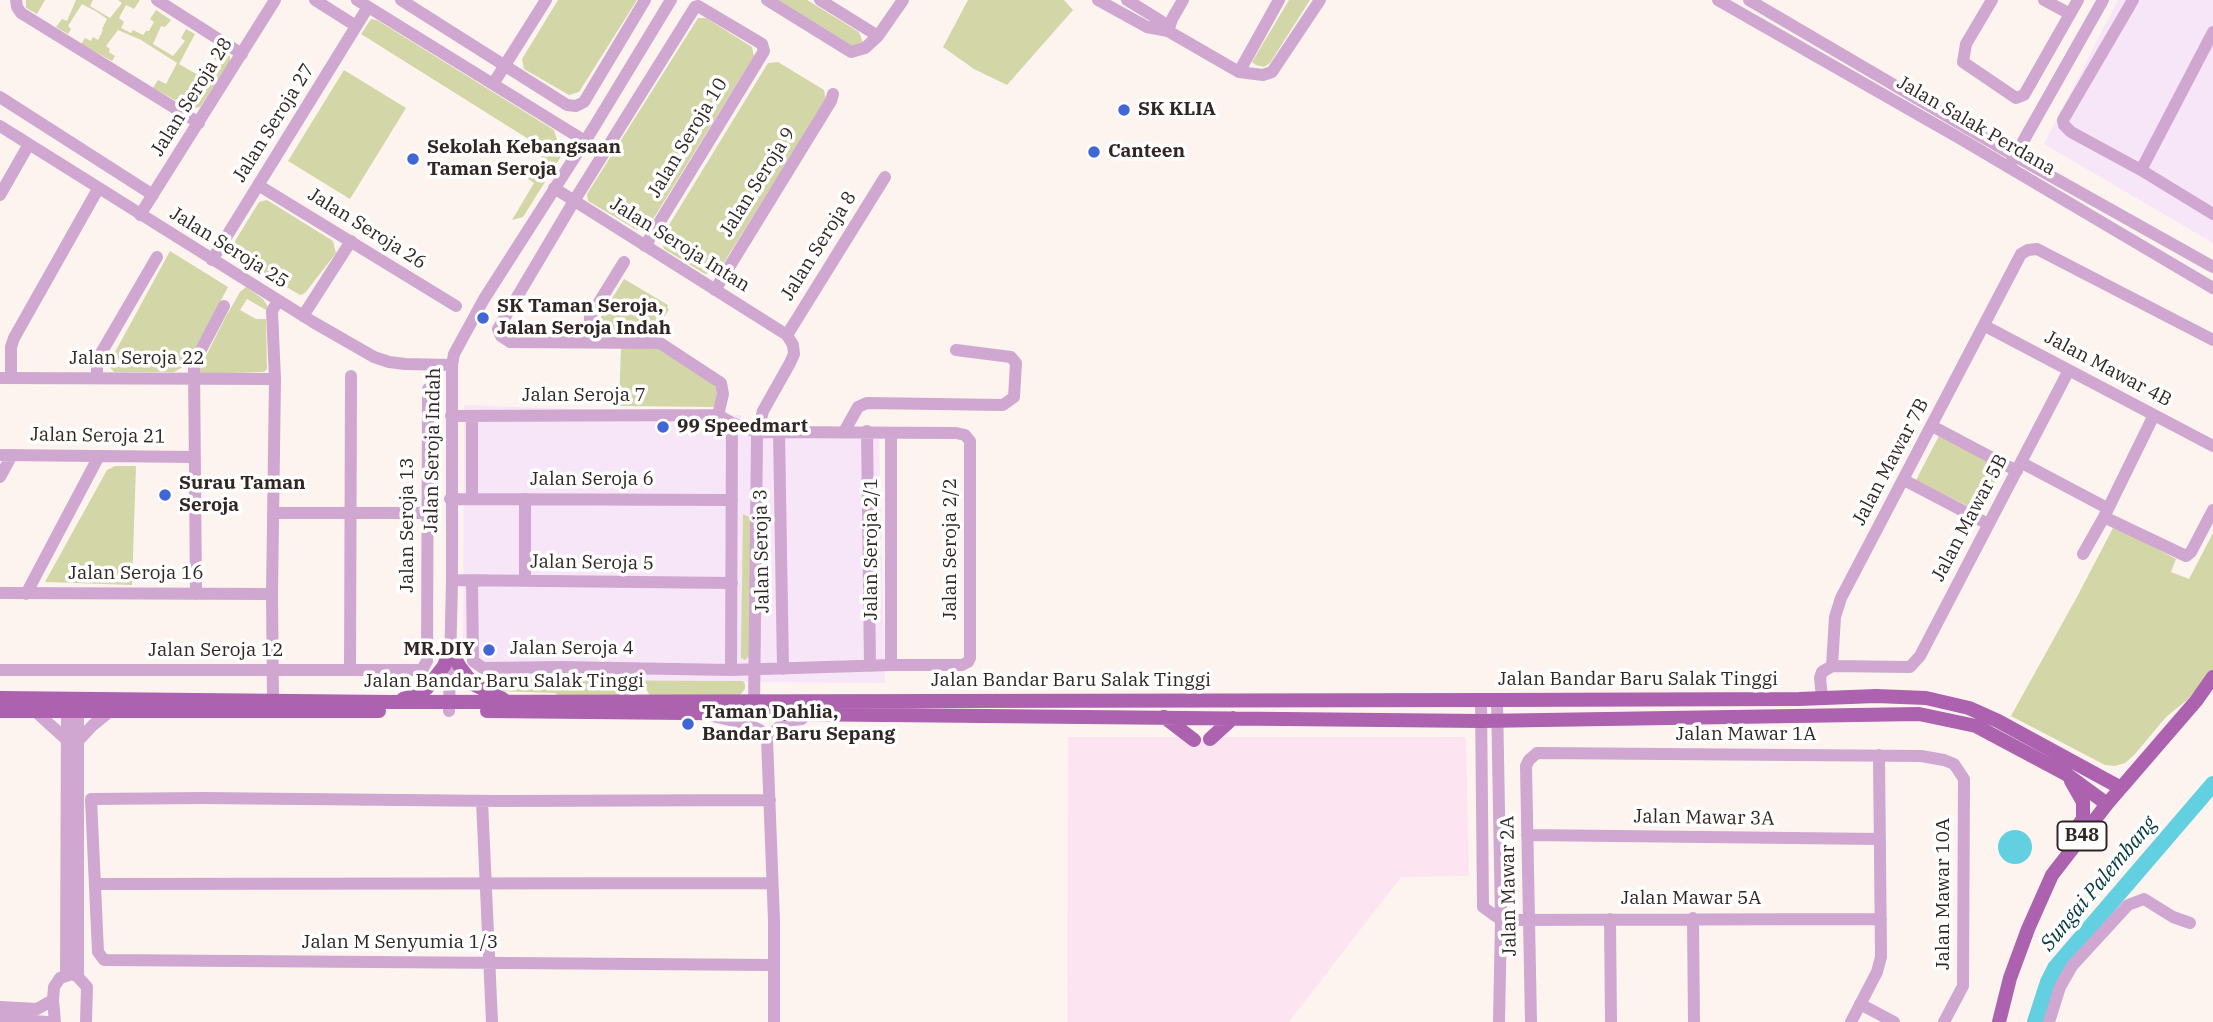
<!DOCTYPE html>
<style>
body{margin:0}
canvas{display:block;background:#fdf4f0}
</style>
<canvas width="2213" height="1022"></canvas>
<script>
const ctx = document.querySelector('canvas').getContext('2d');
ctx.lineJoin = 'round';
function fillPath(path, color) {
  ctx.fillStyle = color;
  ctx.fill(path, 'evenodd');
}
function toPath(rows) {
  const path = new Path2D();
  for (const r of rows) {
    if (r.length === 3) {
      path.moveTo(r[0] + r[2], r[1]);
      path.arc(r[0], r[1], r[2], 0, 2 * Math.PI);
      continue;
    }
    path.moveTo(r[0], r[1]);
    for (let i = 2; i < r.length; i += 2) path.lineTo(r[i], r[i + 1]);
  }
  return path;
}
function trace(path, color, width, dash) {
  ctx.strokeStyle = color;
  ctx.lineWidth = width;
  ctx.lineCap = dash ? 'butt' : 'round';
  ctx.setLineDash(dash || []);
  ctx.stroke(path);
}
function label(font, color, halo, rows, align = 'center') {
  ctx.font = font + ' "IBM Plex Serif",serif';
  ctx.lineWidth = 7;
  ctx.setLineDash([]);
  ctx.textBaseline = 'middle';
  ctx.strokeStyle = halo;
  ctx.fillStyle = color;
  for (const [text, x, y, turn = 0] of rows) {
    ctx.save();
    ctx.translate(x, y);
    ctx.rotate((+turn || 0) * Math.PI / 180);
    ctx.textAlign = isNaN(turn) ? turn : align;
    if (halo) ctx.strokeText(text, 0, 0);
    ctx.fillText(text, 0, 0);
    ctx.restore();
  }
}
fillPath(toPath([
 [2118,0,2213,0,2213,243,2044,144],
 [464,405,740,415,746,432,879,437,885,683,484,680,463,655]
]), '#f7e6f8');
fillPath(toPath([
 [1068,737,1466,737,1469,876,1401,877,1289,1022,1067,1022]
]), '#fce4f1');
fillPath(toPath([
 [26,0,45,0,37,14,26,8],
 [76,0,93,0,90,6,110,18,122,3,118,0,140,0,134,9,126,5,119,18,124,22,121,28,131,33,133,30,143,35,146,31,149,31,154,22,150,19,156,10,171,20,165,27,161,26,153,44,173,56,185,41,181,38,186,29,195,34,179,64,210,82,217,71,214,69,218,61,214,59,220,49,230,56,230,62,200,107,191,109,153,88,158,80,166,84,177,63,141,40,118,30,106,46,110,49,109,52,115,56,112,61,81,44,85,38,91,41,93,37,98,40,103,30,102,29,107,19,97,12,82,4,68,26,71,29,68,34,56,27,62,19,67,21],
 [558,0,637,0,579,92,569,95,524,69,522,59],
 [774,0,807,0,859,32,863,43,855,49],
 [968,0,1064,0,1073,10,1007,85,974,69,943,47],
 [1289,0,1310,0,1270,63,1264,67,1256,65,1252,62],
 [698,18,706,18,752,47,754,56,647,229,637,230,588,201,587,194],
 [371,19,377,20,554,130,562,155,523,217,512,220,534,183,528,179,546,150,361,34],
 [778,62,824,90,826,100,718,272,705,274,664,249,661,238,768,63],
 [344,70,406,108,350,199,288,161],
 [267,200,333,241,336,253,305,293,300,295,234,256,232,246,259,202],
 [170,251,228,287,186,365,174,372,114,372,108,365],
 [624,279,668,305,667,308,669,309,660,325,659,334,605,334,598,331,597,323],
 [246,287,263,299,268,307,266,310,247,299,240,310,256,319,266,319,267,369,264,372,200,374,200,368,225,318,240,292],
 [621,347,660,349,711,382,717,389,716,407,619,406],
 [1940,434,2002,468,1979,512,1916,480],
 [115,466,136,466,132,585,45,582,107,470],
 [743,514,751,518,749,656,745,660,741,658,741,649],
 [2114,526,2176,559,2171,572,2189,579,2213,533,2213,670,2187,700,2166,717,2135,754,2125,763,2115,766,2105,765,2011,716,2078,595],
 [474,680,743,681,745,684,745,689,739,696,650,696,644,685,630,685,626,696,561,697,555,693,496,691]
]), '#d3d6a6');
fillPath(toPath([
 [2015,847,17]
]), '#62d0e1');
trace(toPath([
 [2035,1022,2048,982,2055,968,2213,784]
]), '#62d0e1', 16);
trace(toPath([
 [16,0,17,7,21,13,199,123],
 [157,0,242,54],
 [315,0,356,26],
 [357,0,585,141],
 [401,0,567,105,576,106,584,102,645,0],
 [767,0,851,52,865,48,878,36,903,0],
 [820,0,878,36],
 [1098,0,1147,27,1168,31,1239,72,1263,75,1272,72,1320,0],
 [1127,0,1161,21,1168,31],
 [1718,0,1961,139,2213,288],
 [1749,0,2015,156,2213,267],
 [1992,0,1966,44,1963,62,2016,98,2024,95,2078,0],
 [2044,0,2070,14],
 [2133,0,2063,120,2064,125,2071,132,2141,170,2213,214],
 [1168,31,1172,19,1183,0],
 [1239,72,1279,0],
 [493,84,546,0],
 [0,97,153,195],
 [0,126,313,322,374,357,389,362,405,364,452,365],
 [2012,161,2103,0],
 [2141,170,2213,32],
 [258,185,456,306],
 [554,188,787,335,793,345,794,354,790,363,763,411,757,436,754,710],
 [0,195,29,144],
 [140,215,275,0],
 [645,246,764,51,762,44,698,6,695,7,574,201,498,329,501,336,510,342,660,343,721,383,723,394,718,415],
 [212,260,368,7],
 [715,290,831,101,833,94],
 [303,316,351,241],
 [1985,326,2213,446],
 [787,335,885,177],
 [590,342,590,317,624,262],
 [2069,370,1920,656,1910,667,1832,666,1835,617,1841,598,2021,254,2028,250,2037,249,2213,340],
 [0,378,275,379],
 [11,378,11,347,14,338,98,189],
 [97,378,97,360,157,257],
 [451,416,718,415,732,423,757,432,956,433,965,435,970,441,970,658,968,662,962,665,891,665,731,670,562,667,483,668,473,661,472,580],
 [1932,426,2017,471],
 [867,431,870,666],
 [779,432,783,669],
 [844,432,858,407,867,403,1003,405,1014,397,1016,363,1011,357,956,350],
 [891,433,891,665],
 [0,455,195,457],
 [2022,463,2107,508],
 [0,477,12,455],
 [1904,480,1988,524],
 [450,499,732,500],
 [472,499,472,416],
 [525,499,525,581],
 [274,513,428,513],
 [2104,517,2186,556,2191,552,2213,510],
 [2083,554,2104,517,2154,415],
 [452,580,732,583],
 [0,593,272,594],
 [26,594,99,456],
 [196,594,194,363,224,306],
 [0,670,422,670,427,661,428,389],
 [350,670,351,376],
 [731,670,732,423],
 [1822,697,1820,678,1822,672,1832,666],
 [273,700,272,594,275,379,272,311,278,301],
 [1481,700,1483,907,1501,920],
 [1497,700,1501,920,1499,1022],
 [35,711,67,740],
 [449,711,452,580,452,365,454,354,484,299,594,127,671,0],
 [713,716,750,725,760,730,767,739,774,921,774,1022],
 [767,739,785,721,802,719],
 [78,741,93,725,109,712],
 [770,800,499,801,203,798,91,799,98,952,104,960,774,965],
 [482,801,492,1022],
 [1527,835,1880,839],
 [96,884,772,883],
 [1693,918,1694,1022],
 [1610,919,1611,1022],
 [1501,920,1881,919],
 [66,975,67,703],
 [78,977,78,701],
 [1860,1004,1894,1022],
 [0,1007,37,1009,53,1000],
 [0,1018,47,1022],
 [55,1022,53,1000,54,987,60,978,72,974,78,977,87,987,86,1022],
 [1531,1022,1526,766,1529,760,1537,753,1921,756,1944,760,1954,764,1964,779,1963,986,1944,1022],
 [1851,1022,1877,972,1881,957,1879,755],
 [2049,1022,2060,987,2072,966,2128,905,2144,899,2173,917,2190,923]
]), '#d0a7d0', 12);
trace(toPath([
 [450,650,460,667,473,684,503,699],
 [0,698,392,702,1497,700,1799,699,1876,696,1926,698,1969,708,1998,721,2121,788],
 [403,699,416,695,427,688,444,666,450,650],
 [0,711,379,711],
 [487,711,1481,721,1919,714,1976,726,2066,774,2107,804],
 [1164,717,1194,740],
 [1210,739,1233,718],
 [2071,781,2083,802,2083,819,2072,834],
 [1999,1022,2010,978,2028,929,2052,875,2107,804,2196,701,2213,677]
]), '#ac62ae', 14);
for (const [x, y, r, color] of [
 [1124,110,7,"#4166d8"],
 [1094,152,7,"#4166d8"],
 [413,159,7,"#4166d8"],
 [483,318,7,"#4166d8"],
 [663,427,7,"#4166d8"],
 [165,495,7,"#4166d8"],
 [489,650,7,"#4166d8"],
 [688,724,7,"#4166d8"]
]) {
  const dot = new Path2D();
  dot.arc(x, y, r, 0, 2 * Math.PI);
  ctx.fillStyle = color;
  ctx.fill(dot);
  trace(dot, '#fff', 2.5);
}
for (const [x, y, w] of [
 [2082,836,49]
]) {
  const box = new Path2D();
  box.roundRect(x - w / 2, y - 14.5, w, 29, 5);
  ctx.fillStyle = '#fff';
  ctx.fill(box);
  trace(box, '#302724', 2);
}
label('bold 18px', '#302724', null, [
 ["B48",2082,836]
]);
label('19px', '#302724', '#fff', [
 ["Jalan Seroja 28",192,97,-58],
 ["Jalan Seroja 27",274,123,-58],
 ["Jalan Salak Perdana",1976,126,30],
 ["Jalan Seroja 10",688,138,-59],
 ["Jalan Seroja 9",758,182,-58],
 ["Jalan Seroja 26",367,229,32],
 ["Jalan Seroja Intan",680,245,32],
 ["Jalan Seroja 8",819,246,-58],
 ["Jalan Seroja 25",229,248,32],
 ["Jalan Seroja 22",137,359],
 ["Jalan Mawar 4B",2108,369,28],
 ["Jalan Seroja 7",584,396],
 ["Jalan Seroja 21",98,436,1],
 ["Jalan Seroja Indah",433,450,-89],
 ["Jalan Mawar 7B",1891,462,-62],
 ["Jalan Seroja 6",592,480],
 ["Jalan Mawar 5B",1970,518,-62],
 ["Jalan Seroja 13",408,525,-90],
 ["Jalan Seroja 2/1",872,549,-90],
 ["Jalan Seroja 2/2",951,549,-90],
 ["Jalan Seroja 3",762,551,-91],
 ["Jalan Seroja 5",592,563,1],
 ["Jalan Seroja 16",136,574],
 ["Jalan Seroja 4",572,649],
 ["Jalan Seroja 12",216,651],
 ["Jalan Bandar Baru Salak Tinggi",1638,680],
 ["Jalan Bandar Baru Salak Tinggi",1071,681],
 ["Jalan Bandar Baru Salak Tinggi",504,682],
 ["Jalan Mawar 1A",1746,735],
 ["Jalan Mawar 3A",1704,818,1],
 ["Jalan Mawar 2A",1509,886,-91],
 ["Jalan Mawar 10A",1944,894,-90],
 ["Jalan Mawar 5A",1691,899],
 ["Jalan M Senyumia 1/3",400,943]
]);
label('bold 19px', '#302724', '#fff', [
 ["SK KLIA",1138,110],
 ["Sekolah Kebangsaan",427,148],
 ["Taman Seroja",427,170],
 ["Canteen",1108,152],
 ["SK Taman Seroja,",497,307],
 ["Jalan Seroja Indah",497,329],
 ["99 Speedmart",677,427],
 ["Surau Taman",179,484],
 ["Seroja",179,506],
 ["MR.DIY",475,650,"right"],
 ["Taman Dahlia,",702,713],
 ["Bandar Baru Sepang",702,735]
], 'left');
label('italic 21px', '#033941', '#fff', [
 ["Sungai Palembang",2099,884,-50]
]);
</script>
